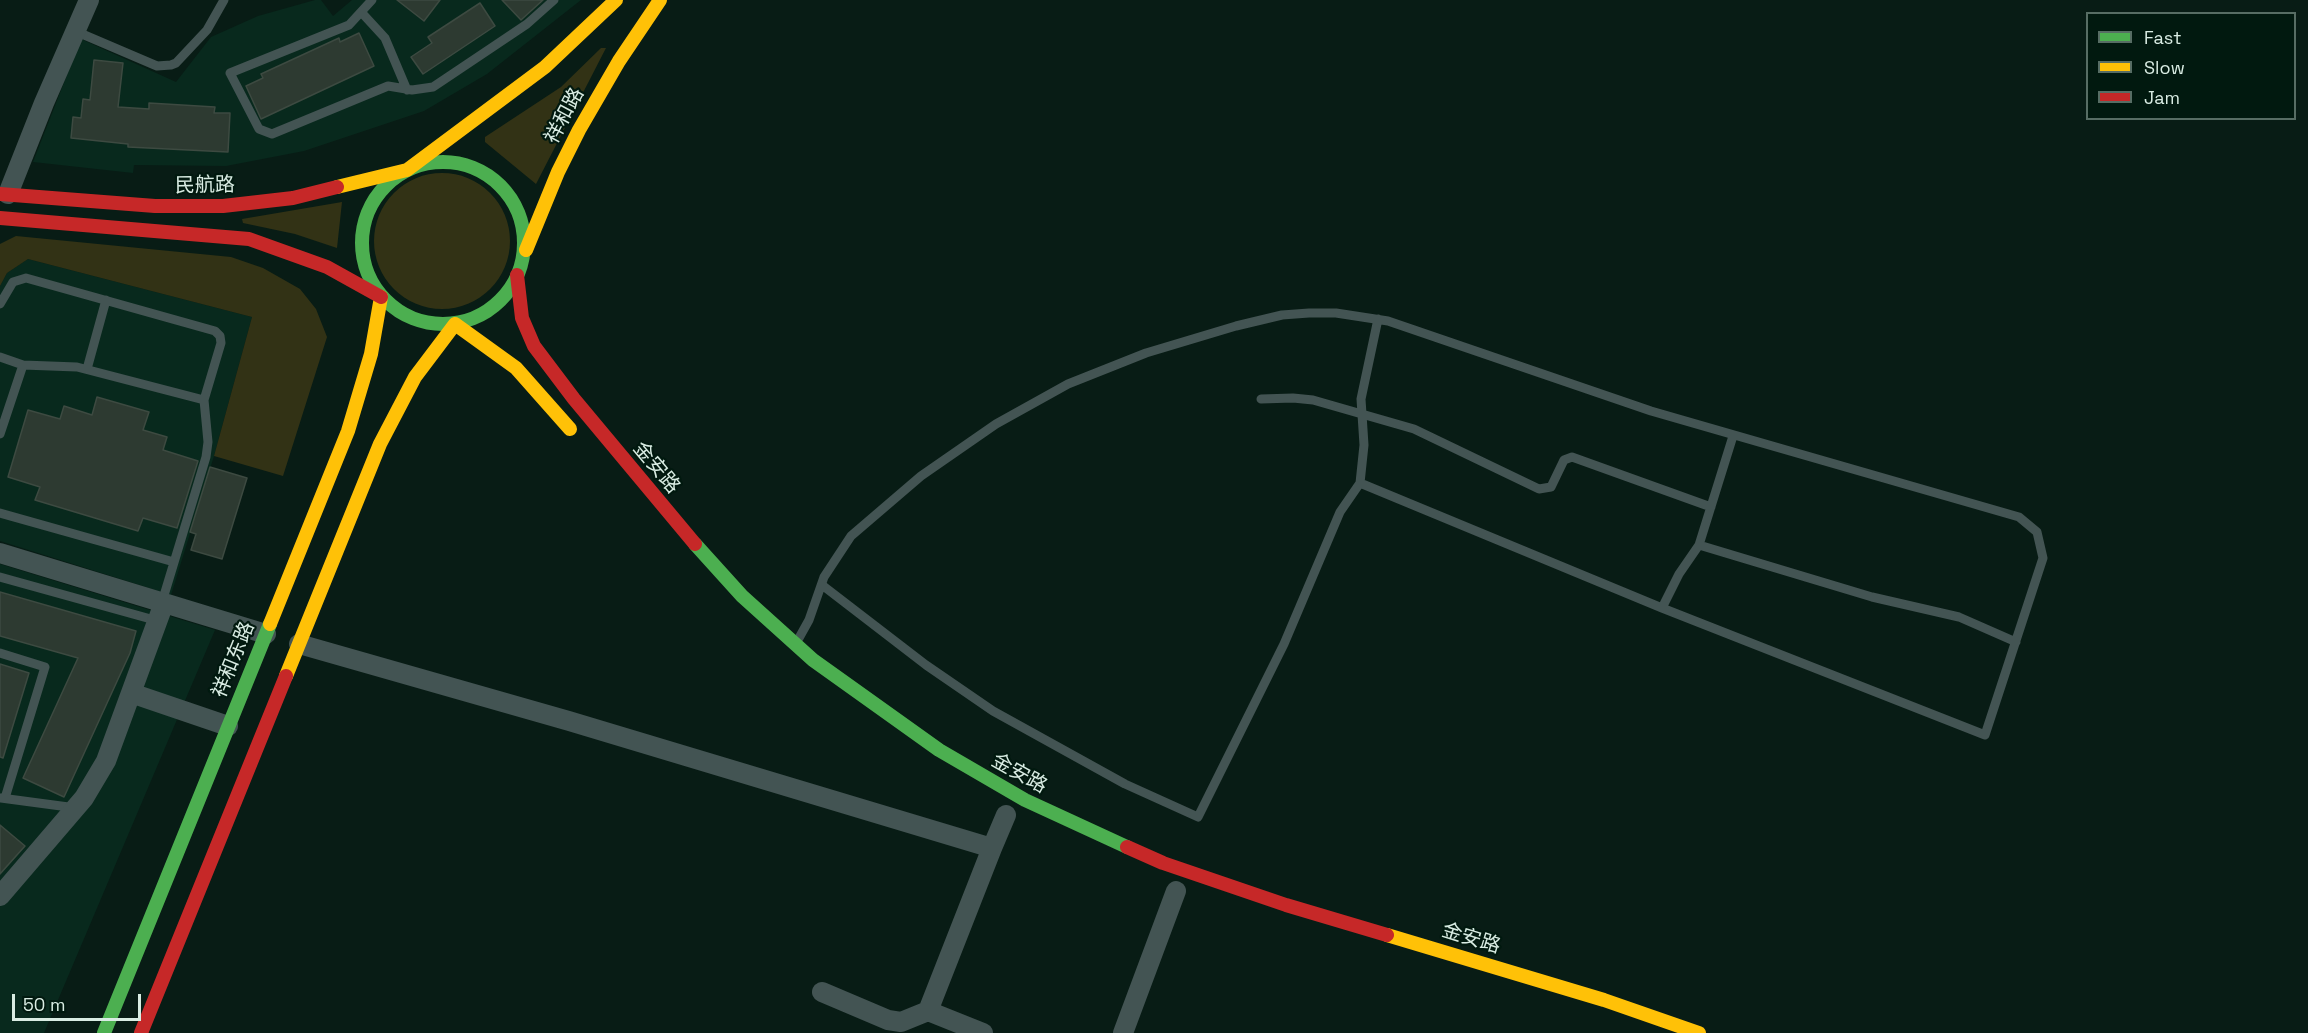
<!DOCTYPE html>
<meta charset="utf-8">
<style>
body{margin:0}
#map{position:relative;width:2308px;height:1033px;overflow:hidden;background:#081c15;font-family:"Space Grotesk",sans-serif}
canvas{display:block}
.legend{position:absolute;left:2086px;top:12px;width:210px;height:108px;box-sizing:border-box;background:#01190f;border:2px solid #576d64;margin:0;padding:8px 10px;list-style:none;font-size:18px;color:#d9ece3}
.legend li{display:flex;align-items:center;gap:12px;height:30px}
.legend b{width:30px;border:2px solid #576d64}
.scale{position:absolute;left:12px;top:994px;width:129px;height:27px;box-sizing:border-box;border:3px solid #d9ece3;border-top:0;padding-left:8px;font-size:18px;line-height:21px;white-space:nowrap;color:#d9ece3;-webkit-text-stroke:4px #01190f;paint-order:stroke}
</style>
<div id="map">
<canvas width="2308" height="1033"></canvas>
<ul class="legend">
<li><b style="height:8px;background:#4caf50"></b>Fast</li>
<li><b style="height:8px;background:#ffc107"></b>Slow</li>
<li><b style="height:8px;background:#c62828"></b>Jam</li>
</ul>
<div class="scale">50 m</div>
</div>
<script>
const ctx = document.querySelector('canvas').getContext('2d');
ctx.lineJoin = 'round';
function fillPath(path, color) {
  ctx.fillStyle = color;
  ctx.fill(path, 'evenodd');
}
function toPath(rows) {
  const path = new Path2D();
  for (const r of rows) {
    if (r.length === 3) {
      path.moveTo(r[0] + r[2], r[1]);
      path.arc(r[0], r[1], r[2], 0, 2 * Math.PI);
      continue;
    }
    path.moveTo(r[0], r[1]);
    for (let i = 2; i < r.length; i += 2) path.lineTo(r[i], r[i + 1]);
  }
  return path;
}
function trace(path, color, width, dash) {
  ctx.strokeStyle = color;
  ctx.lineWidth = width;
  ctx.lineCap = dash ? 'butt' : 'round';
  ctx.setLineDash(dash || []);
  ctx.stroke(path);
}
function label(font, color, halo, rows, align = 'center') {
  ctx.font = font + ' "Space Grotesk","Noto Sans SC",sans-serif';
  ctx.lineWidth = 4.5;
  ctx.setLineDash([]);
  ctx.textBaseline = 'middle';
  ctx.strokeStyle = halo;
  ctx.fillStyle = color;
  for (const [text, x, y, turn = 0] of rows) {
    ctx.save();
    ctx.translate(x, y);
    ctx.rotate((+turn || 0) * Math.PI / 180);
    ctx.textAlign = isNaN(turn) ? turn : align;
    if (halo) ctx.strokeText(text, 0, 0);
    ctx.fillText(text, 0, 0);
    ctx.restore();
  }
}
fillPath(toPath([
 [315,0,321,0,333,16,352,0,581,0,487,74,424,111,304,151,226,166,134,165,133,173,33,162,81,39,176,82,211,37,258,16],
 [28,259,252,317,214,456,171,595,0,541,0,286,7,273],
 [0,564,215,630,44,1033,0,1033]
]), '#08291d');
fillPath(toPath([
 [601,48,606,48,536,184,485,142,485,137,561,87],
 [442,241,68],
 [342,202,337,248,295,234,243,223,242,219],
 [16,236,231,257,263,268,300,289,316,309,327,337,283,476,214,456,252,317,28,259,7,273,0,286,0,244]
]), '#323215');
const building = toPath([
 [397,0,440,0,424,21,397,0],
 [502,0,543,0,521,20,502,0],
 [480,3,495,26,423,74,411,57,432,43,428,37,480,3],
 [359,33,374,66,261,119,246,86,263,78,261,74,339,38,340,42,359,33],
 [94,60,123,63,118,107,149,109,149,103,215,107,214,113,230,113,228,152,128,147,128,144,71,138,73,117,81,118,83,99,90,100,94,60],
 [97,397,149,412,143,430,167,437,163,450,198,461,177,528,143,518,138,531,35,500,40,487,8,477,28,410,60,419,64,406,92,415,97,397],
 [210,467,247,478,222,559,191,550,196,534,190,532,210,467],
 [0,592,136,631,130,653,64,797,23,778,78,658,0,636,0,592],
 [0,664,29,673,3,758,0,757,0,664],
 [0,825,25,846,0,874,0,825]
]);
fillPath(building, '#2d3a31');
trace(building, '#3d4a41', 1.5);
trace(toPath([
 [372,0,349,25,230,73,259,129,272,134,388,86,412,90,433,87,527,24,554,0],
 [362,13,385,38,407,90],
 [75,31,157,66,171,65,176,63,207,30,224,0],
 [0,304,13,282,26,278,215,331,220,336,221,343,204,400,208,442,206,457,162,602],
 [0,357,23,365,77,367,204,400],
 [87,369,106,300],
 [1261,399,1293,398,1313,400,1414,429,1539,489,1551,487,1564,460,1572,457,1711,507],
 [0,434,23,365],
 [0,513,174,562],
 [1699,545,1872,597,1959,617,2016,642],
 [0,577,158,621],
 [822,585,926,665,993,711,1125,784,1198,817,1284,644,1340,512,1360,483,1364,445,1361,399,1378,319],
 [1662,608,1679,574,1699,545,1733,436],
 [799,638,809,620,824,577,851,536,921,476,996,424,1068,384,1146,353,1236,326,1282,315,1309,313,1336,313,1388,321,1651,411,2019,517,2037,532,2043,558,1985,735,1662,608,1360,483],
 [0,653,45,667,5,798],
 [1,798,76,808]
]), '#435453', 9);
trace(toPath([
 [8,194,44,103,89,0],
 [0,553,266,634],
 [299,644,569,721,992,848,1006,815],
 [131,693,228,726],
 [0,896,84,798,106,761,164,603],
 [822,992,888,1020,901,1022,928,1011,983,1033],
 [928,1011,992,848],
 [1123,1033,1176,891]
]), '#435453', 20);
trace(toPath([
 [443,243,81],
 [695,544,742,596,813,660,939,750,1025,800,1127,847],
 [104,1033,270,624]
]), '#4caf50', 14);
trace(toPath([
 [337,187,407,170,545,67,616,0],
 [526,250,558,172,579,130,619,61,660,0],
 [455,324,516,368,570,429],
 [270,624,348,431,371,354,381,297],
 [286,676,380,444,415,377,455,324],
 [1387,935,1604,1000,1699,1033]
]), '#ffc107', 14);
trace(toPath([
 [0,194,155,206,223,206,293,198,337,187],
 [0,218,249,239,327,267,381,297],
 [517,275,522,318,534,346,574,399,695,544],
 [1127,847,1163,863,1286,905,1387,935],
 [141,1033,286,676]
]), '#c62828', 14);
label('20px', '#d9ece3', '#01190f', [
 ["祥和路",565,116,-62],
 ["民航路",205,186,-1],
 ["金安路",656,468,50],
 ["祥和东路",234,660,-68],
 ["金安路",1019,774,29],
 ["金安路",1471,939,17]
]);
</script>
